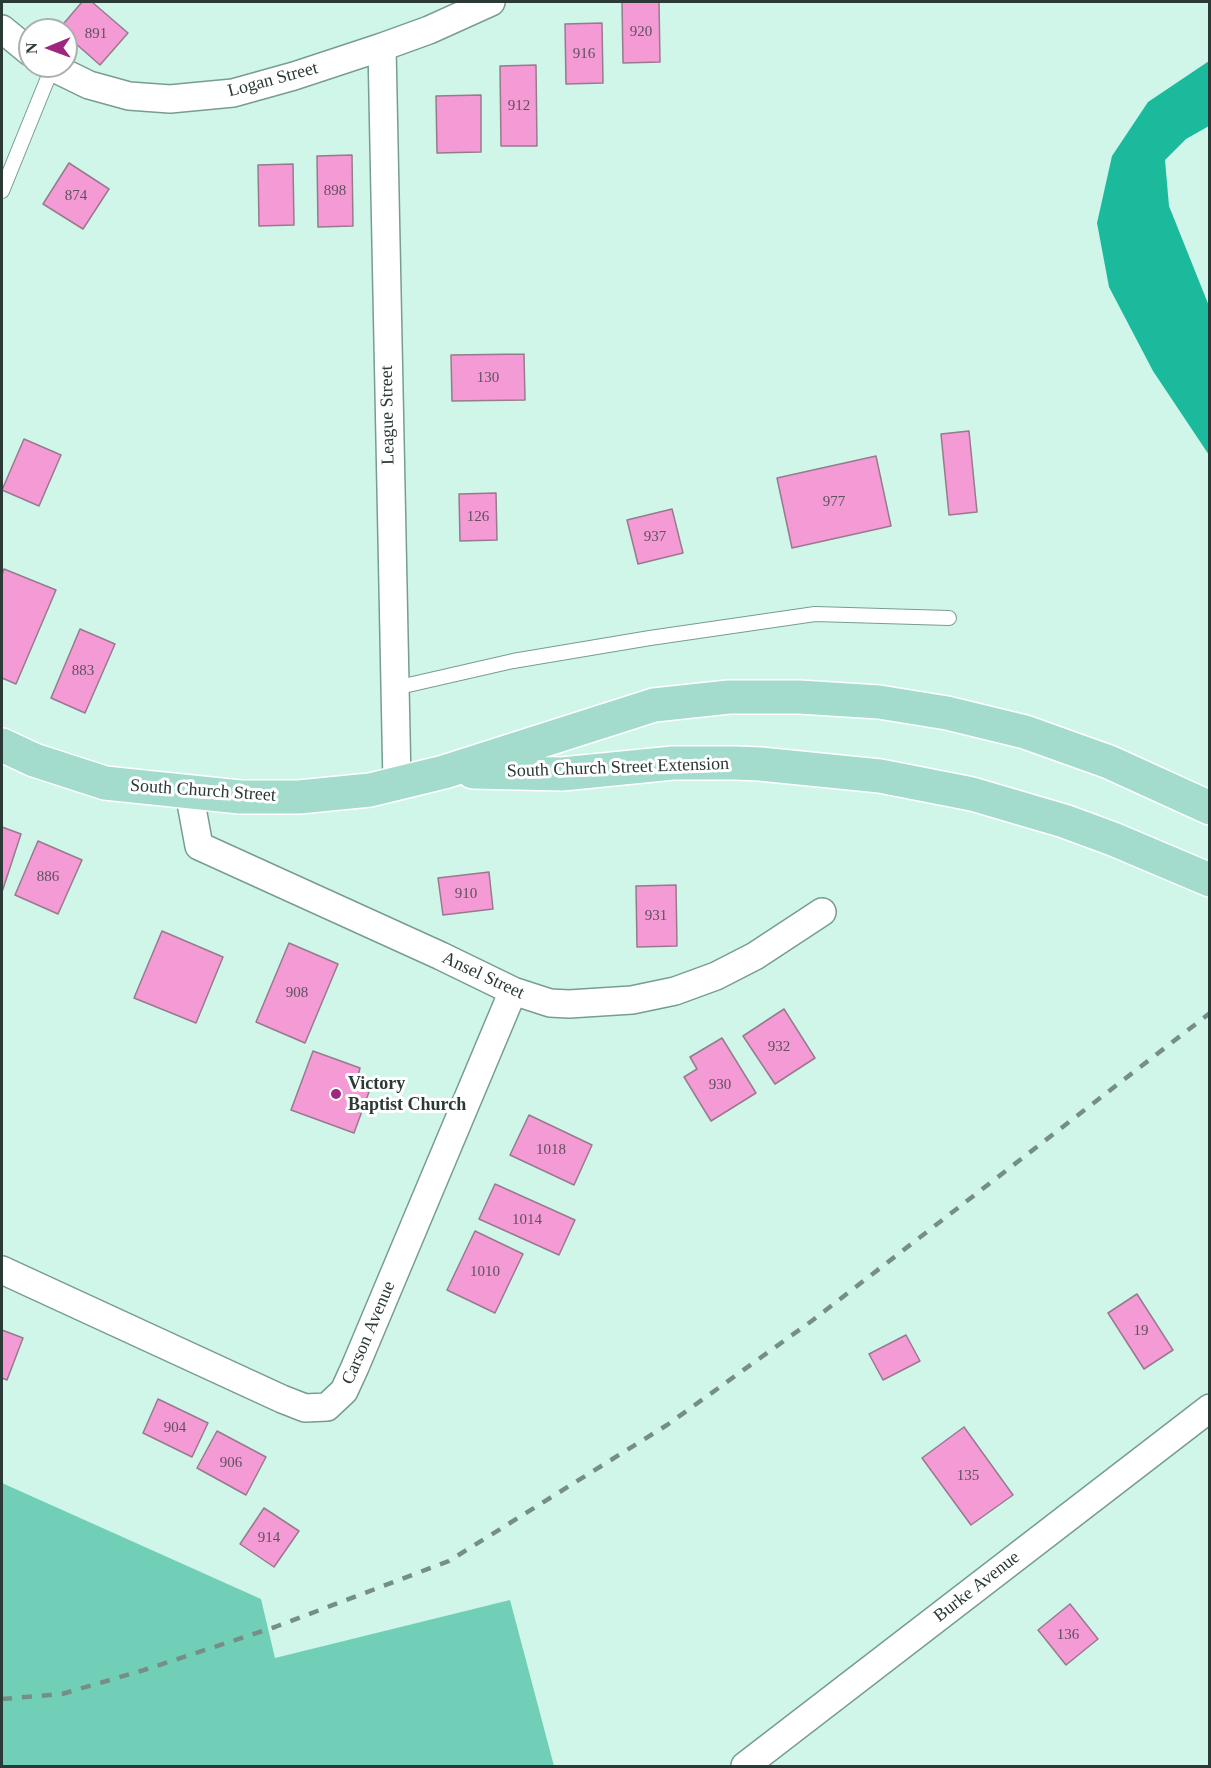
<!DOCTYPE html>
<style>
body{margin:0}
#map{position:relative;width:1211px;height:1768px;overflow:hidden;background:#d0f6ea;font-family:Georgia,serif}
canvas{display:block}
.frame{position:absolute;inset:0;border:3px solid #2b3a36;pointer-events:none}
.north{position:absolute;left:18px;top:18px;width:60px;height:60px;box-sizing:border-box;background:#fff;border:2px solid #aab0af;border-radius:50%;rotate:269deg;font-size:16px;font-weight:700;line-height:24px;text-align:center;color:#2b3a36}
.north::after{content:'';display:block;margin:auto;width:21px;height:27px;background:#9e267e;clip-path:polygon(50% 0,100% 100%,50% 72%,0 100%)}
</style>
<div id="map">
<canvas width="1211" height="1768"></canvas>
<div class="frame"></div>
<div class="north">N</div>
</div>
<script>
const ctx = document.querySelector('canvas').getContext('2d');
ctx.lineJoin = 'round';
function fillPath(path, color) {
  ctx.fillStyle = color;
  ctx.fill(path, 'evenodd');
}
function toPath(rows) {
  const path = new Path2D();
  for (const r of rows) {
    path.moveTo(r[0], r[1]);
    for (let i = 2; i < r.length; i += 2) path.lineTo(r[i], r[i + 1]);
  }
  return path;
}
function trace(path, color, width, dash) {
  ctx.strokeStyle = color;
  ctx.lineWidth = width;
  ctx.lineCap = dash ? 'butt' : 'round';
  ctx.setLineDash(dash || []);
  ctx.stroke(path);
}
function label(font, color, halo, rows, align = 'center') {
  ctx.font = font + ' Georgia,serif';
  ctx.lineWidth = 6;
  ctx.setLineDash([]);
  ctx.textBaseline = 'middle';
  ctx.strokeStyle = halo;
  ctx.fillStyle = color;
  for (const [text, x, y, turn = 0] of rows) {
    ctx.save();
    ctx.translate(x, y);
    ctx.rotate((+turn || 0) * Math.PI / 180);
    ctx.textAlign = isNaN(turn) ? turn : align;
    if (halo) ctx.strokeText(text, 0, 0);
    ctx.fillText(text, 0, 0);
    ctx.restore();
  }
}
fillPath(toPath([
 [2,1483,261,1599,275,1658,510,1600,554,1766,2,1766]
]), '#72cfb7');
fillPath(toPath([
 [1209,61,1209,126,1186,139,1165,160,1169,206,1209,306,1209,455,1153,371,1109,287,1097,223,1112,156,1148,102]
]), '#1cba9c');
const building = toPath([
 [82,2,92,2,128,33,100,65,66,35,66,30,59,29,82,2],
 [622,2,659,2,660,62,623,63,622,2],
 [602,23,603,83,566,84,565,24,602,23],
 [536,65,537,146,501,146,500,66,536,65],
 [481,95,481,152,437,153,436,96,481,95],
 [352,155,353,226,318,227,317,156,352,155],
 [69,163,109,189,83,229,43,204,69,163],
 [293,164,294,225,259,226,258,165,293,164],
 [524,354,525,400,452,401,451,355,524,354],
 [969,431,977,512,949,515,941,434,969,431],
 [24,439,61,455,39,506,2,490,24,439],
 [876,456,891,526,792,548,777,478,876,456],
 [496,493,497,540,460,541,459,494,496,493],
 [672,509,683,553,638,564,627,520,672,509],
 [4,569,56,590,16,684,2,678,2,575,4,569],
 [80,629,115,644,85,713,51,698,80,629],
 [2,827,21,834,2,892,2,827],
 [38,841,82,860,58,914,15,895,38,841],
 [489,872,493,909,443,915,438,878,489,872],
 [676,885,677,946,637,947,636,886,676,885],
 [162,931,223,957,196,1023,134,998,162,931],
 [289,943,338,964,305,1043,256,1022,289,943],
 [784,1009,815,1058,775,1084,743,1036,784,1009],
 [722,1038,756,1093,711,1121,684,1077,697,1069,690,1057,722,1038],
 [313,1051,360,1068,358,1076,373,1081,354,1133,291,1110,313,1051],
 [529,1115,592,1145,574,1185,510,1155,529,1115],
 [495,1184,575,1220,559,1255,479,1219,495,1184],
 [475,1231,523,1254,495,1313,447,1290,475,1231],
 [1137,1294,1173,1350,1144,1369,1108,1313,1137,1294],
 [2,1330,23,1338,7,1380,2,1378,2,1330],
 [906,1335,920,1361,883,1380,869,1354,906,1335],
 [158,1399,208,1423,192,1457,143,1433,158,1399],
 [964,1427,1013,1495,971,1525,922,1458,964,1427],
 [217,1431,266,1457,246,1495,197,1468,217,1431],
 [264,1508,299,1531,274,1567,240,1544,264,1508],
 [1070,1604,1098,1639,1066,1665,1038,1630,1070,1604]
]);
fillPath(building, '#f49ad5');
trace(building, '#977b8c', 1.5);
const service = toPath([
 [2,191,52,68],
 [395,688,513,661,650,638,815,614,949,618]
]);
const minor = toPath([
 [2,29,30,52],
 [382,47,397,783],
 [50,66,89,85,129,96,170,99,233,93,294,76,382,47,429,30,491,2],
 [189,792,199,846,441,956,513,991,550,1003,569,1004,632,1000,675,991,716,976,755,956,822,912],
 [2,1270,282,1399,305,1408,327,1407,344,1391,355,1367,513,991],
 [745,1766,1210,1408]
]);
const primary = toPath([
 [2,745,34,760,105,783,240,797,299,797,370,790,444,772,654,705,729,697,799,697,879,702,947,713,1025,732,1109,762,1210,808],
 [473,772,562,774,673,763,735,763,760,764,880,776,972,794,1064,821,1113,839,1210,880]
]);
trace(service, '#789c91', 16);
trace(minor, '#789c91', 30);
trace(primary, '#fff', 36);
trace(service, '#fff', 14);
trace(minor, '#fff', 27);
trace(primary, '#a3dccd', 33);
trace(toPath([
 [2,1699,62,1694,144,1670,275,1627,449,1561,667,1425,813,1320,1210,1013]
]), '#758f87', 4.5, [10, 10]);
for (const [x, y, r, color] of [
 [336,1094,6,"#9e267e"]
]) {
  const dot = new Path2D();
  dot.arc(x, y, r, 0, 2 * Math.PI);
  ctx.fillStyle = color;
  ctx.fill(dot);
  trace(dot, '#fff', 2);
}
label('15px', '#5d525e', null, [
 ["920",641,32],
 ["891",96,34],
 ["916",584,54],
 ["912",519,106],
 ["898",335,191],
 ["874",76,196],
 ["130",488,378],
 ["977",834,502],
 ["126",478,517],
 ["937",655,537],
 ["883",83,671],
 ["886",48,877],
 ["910",466,894],
 ["931",656,916],
 ["908",297,993],
 ["932",779,1047],
 ["930",720,1085],
 ["1018",551,1150],
 ["1014",527,1220],
 ["1010",485,1272],
 ["19",1141,1331],
 ["904",175,1428],
 ["906",231,1463],
 ["135",968,1476],
 ["914",269,1538],
 ["136",1068,1635]
]);
label('18px', '#2b3a36', '#fff', [
 ["Logan Street",273,80,-15],
 ["League Street",388,415,-91],
 ["South Church Street Extension",618,768,-2],
 ["South Church Street",203,791,4],
 ["Ansel Street",483,976,25],
 ["Carson Avenue",369,1333,-67],
 ["Burke Avenue",977,1587,-38]
]);
label('bold 18px', '#2b3a36', '#fff', [
 ["Victory",348,1084],
 ["Baptist Church",348,1105]
], 'left');
</script>
